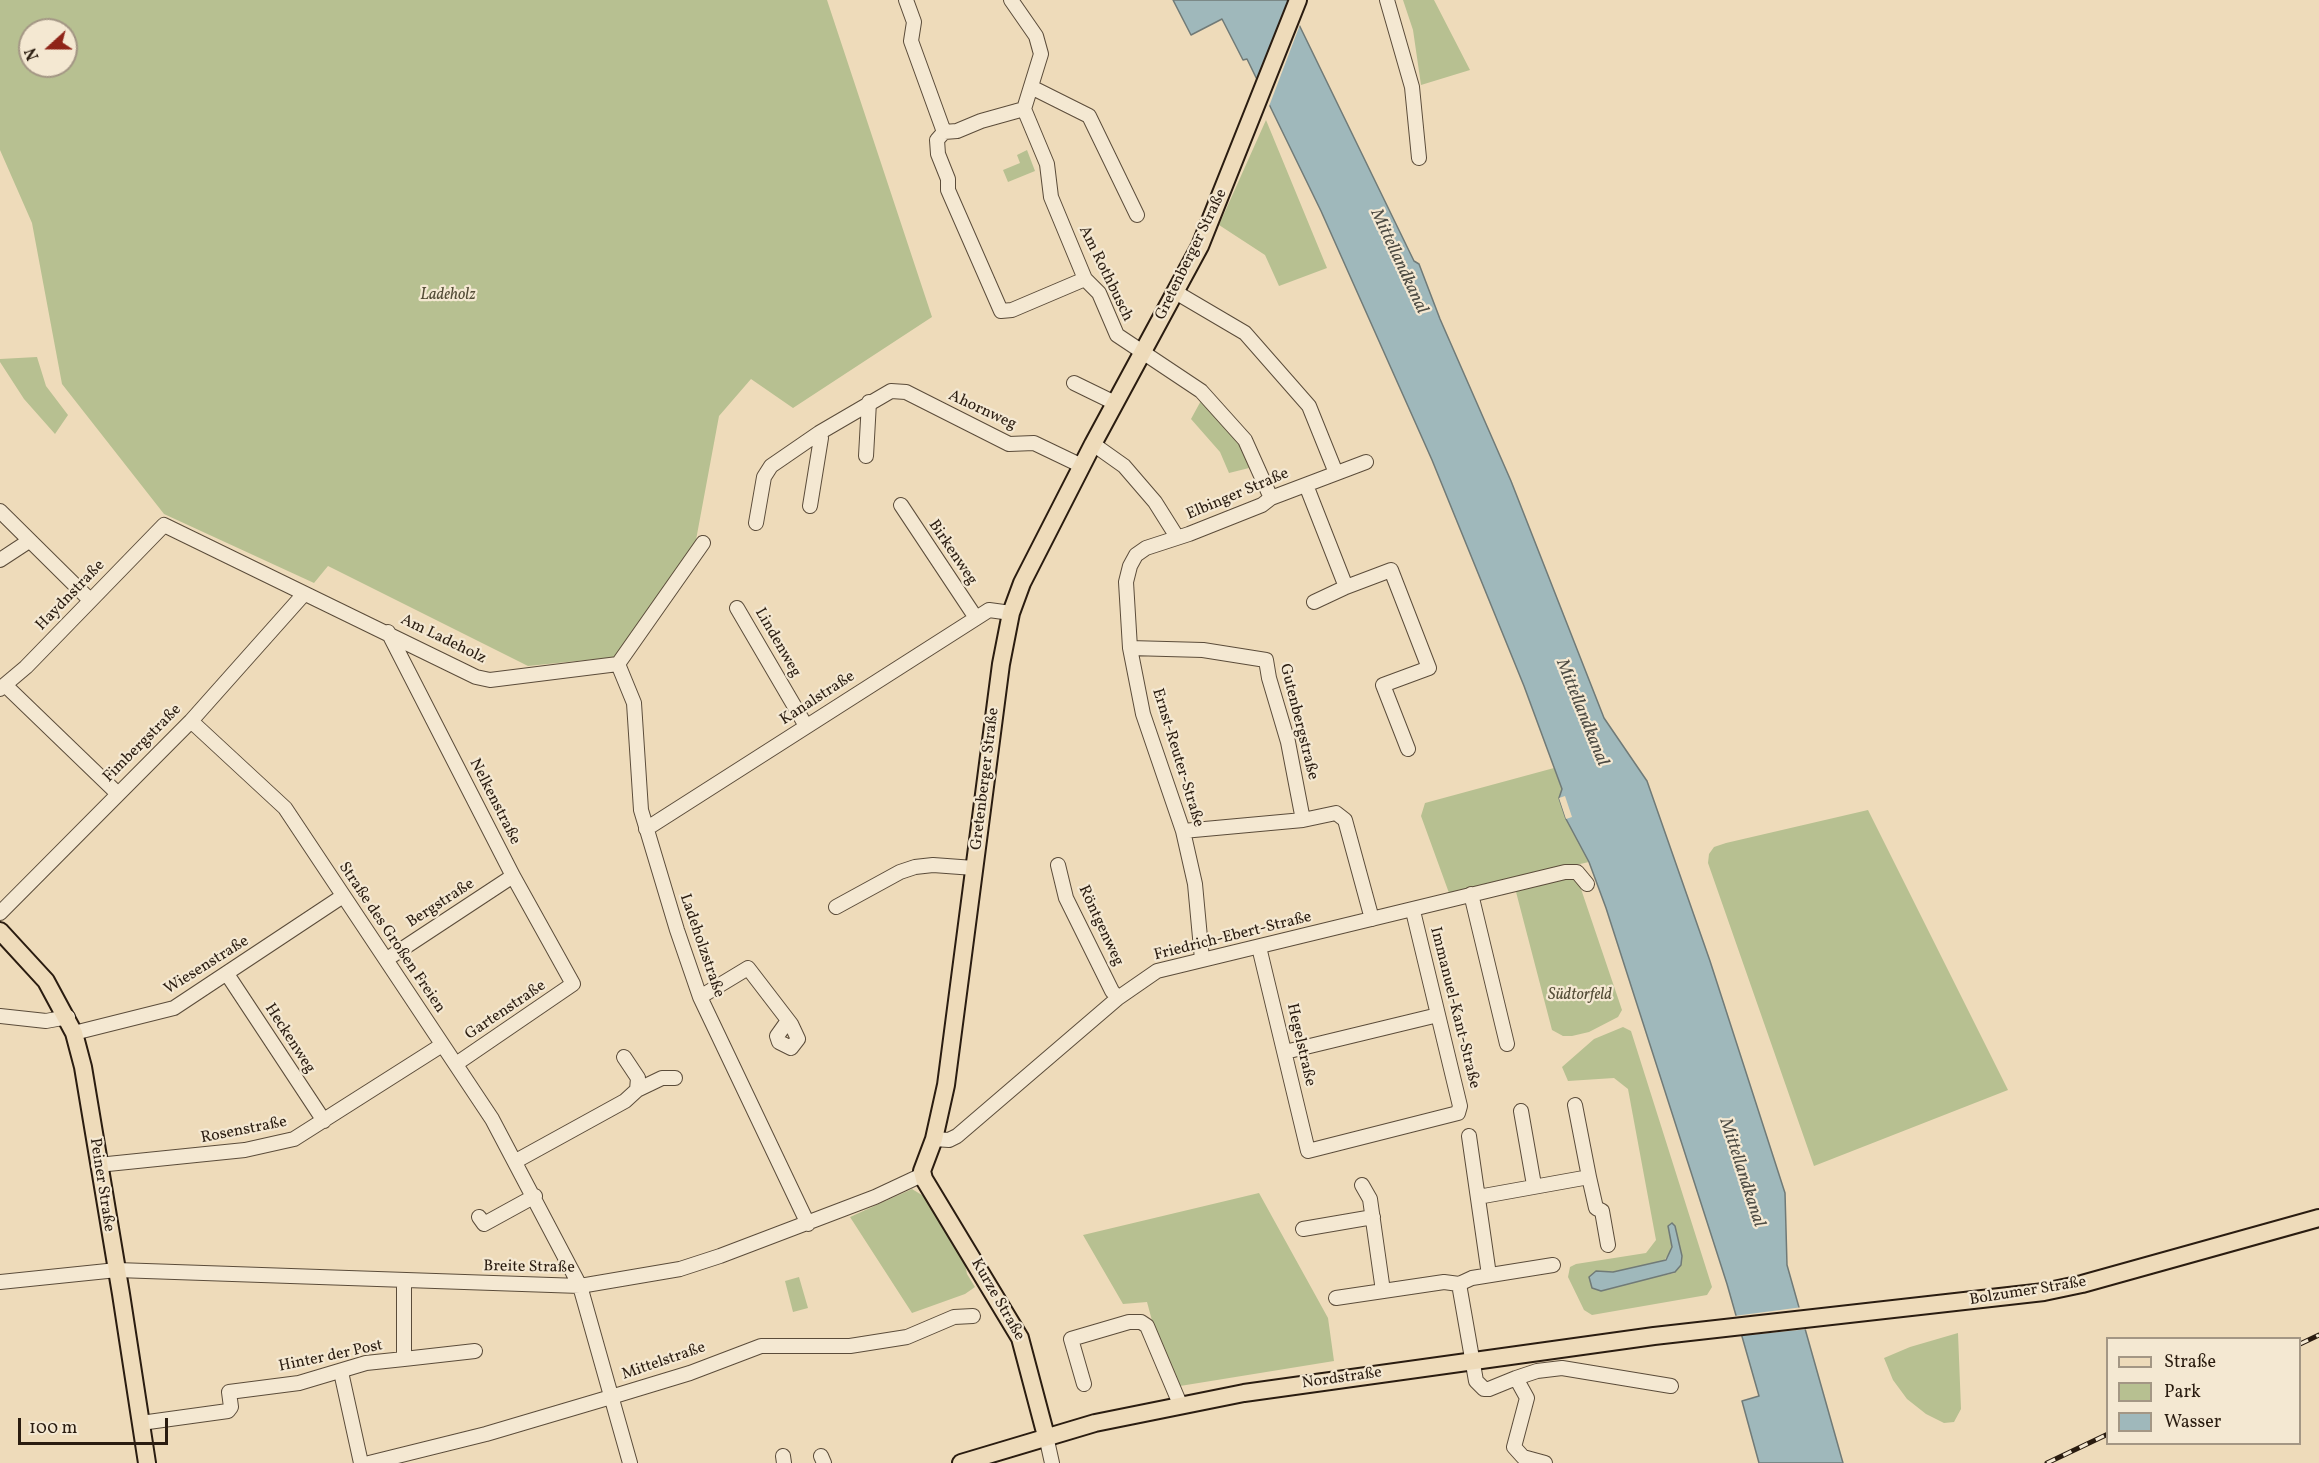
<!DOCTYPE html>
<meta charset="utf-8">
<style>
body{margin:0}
#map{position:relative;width:2319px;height:1463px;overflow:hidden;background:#eedbba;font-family:Vollkorn,serif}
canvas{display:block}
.legend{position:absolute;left:2106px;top:1337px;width:195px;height:108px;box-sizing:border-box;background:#f4e8d2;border:2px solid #a39684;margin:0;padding:8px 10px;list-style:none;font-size:18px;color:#2a1c10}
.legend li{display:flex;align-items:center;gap:12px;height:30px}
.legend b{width:30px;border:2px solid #a39684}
.north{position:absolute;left:18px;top:18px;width:60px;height:60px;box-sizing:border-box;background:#f4e8d2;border:2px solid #a39684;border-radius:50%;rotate:249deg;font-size:16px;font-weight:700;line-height:24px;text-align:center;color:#2a1c10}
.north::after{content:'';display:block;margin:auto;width:21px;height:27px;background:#8f2418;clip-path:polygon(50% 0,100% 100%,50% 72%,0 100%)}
.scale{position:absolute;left:18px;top:1418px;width:150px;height:27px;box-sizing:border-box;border:3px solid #2a1c10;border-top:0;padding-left:8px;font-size:18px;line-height:21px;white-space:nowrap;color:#2a1c10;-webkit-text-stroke:4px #f4e8d2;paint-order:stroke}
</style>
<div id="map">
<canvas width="2319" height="1463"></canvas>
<ul class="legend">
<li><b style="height:8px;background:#eedbba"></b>Straße</li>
<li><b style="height:16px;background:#b7c091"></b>Park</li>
<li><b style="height:16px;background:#9fb8bb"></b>Wasser</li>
</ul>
<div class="north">N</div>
<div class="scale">100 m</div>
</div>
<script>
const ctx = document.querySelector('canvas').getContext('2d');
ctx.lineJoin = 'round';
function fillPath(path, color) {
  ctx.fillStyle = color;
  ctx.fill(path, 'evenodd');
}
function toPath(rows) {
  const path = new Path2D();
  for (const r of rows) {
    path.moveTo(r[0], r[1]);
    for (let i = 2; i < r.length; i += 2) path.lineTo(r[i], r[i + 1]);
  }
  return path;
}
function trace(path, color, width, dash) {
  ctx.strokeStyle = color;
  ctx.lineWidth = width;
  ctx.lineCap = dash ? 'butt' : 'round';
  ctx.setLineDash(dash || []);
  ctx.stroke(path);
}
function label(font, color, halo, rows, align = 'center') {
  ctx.font = font + ' Vollkorn,serif';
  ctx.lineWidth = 4.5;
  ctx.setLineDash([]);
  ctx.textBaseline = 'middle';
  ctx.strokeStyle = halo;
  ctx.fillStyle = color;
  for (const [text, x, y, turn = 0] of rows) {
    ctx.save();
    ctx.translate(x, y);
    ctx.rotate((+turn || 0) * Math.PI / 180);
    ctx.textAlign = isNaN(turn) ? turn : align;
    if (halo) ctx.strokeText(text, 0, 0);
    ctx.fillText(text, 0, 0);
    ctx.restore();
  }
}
fillPath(toPath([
 [0,0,827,0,932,317,793,408,751,379,719,416,696,540,616,657,528,666,328,566,314,583,164,514,62,384,32,223,0,150],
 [30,30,66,30,66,66,30,66],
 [1403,0,1434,0,1470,70,1421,85,1413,30],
 [1266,120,1327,268,1279,286,1265,255,1219,225],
 [1027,150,1035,171,1008,182,1003,170,1020,163,1017,155],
 [37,357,46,386,68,415,55,434,24,399,0,362,0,359],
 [1203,397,1243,443,1253,467,1229,473,1220,452,1191,419],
 [1554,768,1589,862,1449,893,1421,816,1425,803],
 [1868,810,2008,1090,1814,1166,1708,863,1709,854,1714,847,1726,843],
 [1566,879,1574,880,1580,886,1622,1010,1618,1017,1589,1032,1572,1036,1563,1036,1552,1030,1515,888],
 [1623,1027,1631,1031,1712,1287,1707,1295,1592,1315,1584,1310,1568,1277,1570,1267,1576,1264,1646,1253,1656,1240,1628,1089,1614,1078,1568,1081,1562,1067,1594,1039],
 [1672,1242,1675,1273,1615,1285,1605,1290,1608,1271,1613,1272,1662,1263,1670,1253],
 [912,1189,925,1197,965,1264,967,1274,975,1287,965,1294,912,1313,850,1217],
 [1259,1193,1328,1318,1334,1361,1180,1386,1154,1328,1147,1302,1123,1304,1083,1235],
 [799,1277,808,1308,793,1312,785,1281],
 [1958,1333,1961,1409,1954,1422,1944,1423,1926,1414,1907,1399,1893,1380,1884,1358,1910,1347]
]), '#b7c091');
const water = toPath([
 [1173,0,1287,0,1414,261,1419,264,1440,319,1511,481,1604,718,1647,781,1710,961,1785,1193,1787,1265,1843,1463,1759,1463,1742,1401,1759,1396,1727,1284,1606,908,1589,862,1566,819,1559,798,1562,789,1524,686,1432,460,1321,211,1247,59,1243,60,1222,19,1191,35,1173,0],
 [1672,1223,1675,1226,1682,1256,1681,1265,1675,1272,1601,1291,1592,1288,1589,1277,1596,1271,1613,1272,1666,1260,1672,1247,1668,1226,1672,1223]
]);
fillPath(water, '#9fb8bb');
trace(water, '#707a77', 1.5);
fillPath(toPath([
 [1288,0,1301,22,1268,109,1255,83],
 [1565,796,1572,817,1566,819,1559,798],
 [1803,1307,1809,1329,1739,1336,1734,1316]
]), '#eedbba');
const minor = toPath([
 [906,0,914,22,911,41,944,132],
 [1011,0,1036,36,1041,54,1024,109,1047,164,1051,197,1085,279,1099,293,1117,335,1201,391,1245,440,1271,498],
 [1387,0,1412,87,1419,158],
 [1031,87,1089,116,1137,215],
 [1024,109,981,121,957,131,944,132,937,140,938,154,948,179,948,190,1001,311,1012,310,1085,279],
 [1177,293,1245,333,1309,406,1336,473],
 [1074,383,1115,403],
 [1093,444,1124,466,1155,502,1177,537],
 [866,456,869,402],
 [1306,485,1346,587,1391,570,1429,668,1383,685,1408,749],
 [901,505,976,618],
 [810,506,821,438,819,433],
 [0,511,89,599],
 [756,523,764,477,771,466,819,433,891,391,906,392,1009,444,1034,443,1082,466],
 [0,560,29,541],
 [1314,602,1346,587],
 [737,608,806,726],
 [388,632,513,876,573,984,456,1064],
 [1130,648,1203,650,1266,660,1269,678,1288,742,1303,820],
 [618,664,634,703,641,810,677,930,700,997,808,1224],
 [5,685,117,793],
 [0,689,26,667,164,525,476,677,490,680,618,664,703,543],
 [191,721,285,808,492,1119,580,1286,630,1463],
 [646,829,989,610,1011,613],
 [1183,831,1303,820,1336,813,1345,820,1372,919],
 [1058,865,1066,898,1112,991,1118,998],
 [1471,894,1507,1044],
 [836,907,900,872,915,867,933,865,974,868],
 [0,913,191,721,304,594],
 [1259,947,1308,1151,1458,1113,1460,1106,1413,911],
 [387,959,513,876],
 [1202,959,1195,884,1183,831,1143,714,1130,648,1126,582,1130,566,1136,555,1146,548,1189,534,1262,505,1271,498,1366,462],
 [227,974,324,1121],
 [700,997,748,968,791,1024,798,1039,791,1048,779,1042,777,1036,787,1022],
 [0,1016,46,1021,68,1017],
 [74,1033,174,1008,343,896],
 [1285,1052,1438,1015],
 [637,1090,662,1078,675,1078],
 [1575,1105,1589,1177],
 [1521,1111,1534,1185],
 [1469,1136,1489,1275],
 [934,1139,949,1140,957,1136,1118,998,1157,971,1565,872,1577,872,1587,884],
 [516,1161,625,1101,637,1090,638,1078,624,1057],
 [98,1165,245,1150,294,1139,442,1045],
 [1362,1185,1370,1199,1383,1291],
 [1478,1197,1589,1177,1596,1208,1602,1211,1608,1245],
 [479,1217,484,1224,535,1196],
 [1303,1229,1373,1217],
 [0,1282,117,1270,580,1286,680,1269,720,1256,875,1197,922,1175],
 [1459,1284,1476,1381,1484,1389,1489,1389,1516,1378,1527,1398,1514,1447,1523,1457,1545,1463],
 [1459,1284,1472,1278,1553,1265],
 [1336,1298,1444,1282,1459,1284],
 [404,1359,475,1351],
 [341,1372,361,1463],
 [1516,1378,1537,1371,1562,1368,1671,1386],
 [1084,1384,1071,1339,1129,1322,1141,1322,1147,1326,1180,1404],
 [141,1423,228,1411,231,1407,229,1392,299,1383,366,1363,404,1359,404,1281],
 [1046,1436,1052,1463],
 [783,1456,784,1463],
 [821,1456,824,1463],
 [369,1463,486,1434,611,1397,690,1373,761,1346,850,1346,907,1337,954,1317,973,1316]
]);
const major = toPath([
 [0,931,46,981,74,1033,83,1067,121,1294,147,1463],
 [1046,1436,1020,1338,924,1179,922,1171,934,1139,946,1085,1001,664,1011,613,1022,583,1093,444,1200,246,1298,0],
 [961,1463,1095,1423,1244,1393,1654,1336,2044,1292,2082,1284,2319,1218]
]);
trace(minor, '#5b4c3a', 16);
trace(major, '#2a1c10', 20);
trace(minor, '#f4e8d2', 14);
trace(major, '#eedbba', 16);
const rail = toPath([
 [2300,1344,2319,1335],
 [2047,1463,2108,1434]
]);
trace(rail, '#2a1c10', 5);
trace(rail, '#f4e8d2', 3, [9]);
label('16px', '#2a1c10', '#f4e8d2', [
 ["Gretenberger Straße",1192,255,-64],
 ["Am Rothbusch",1105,274,64],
 ["Ahornweg",982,411,25],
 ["Elbinger Straße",1238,495,-23],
 ["Birkenweg",952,553,56],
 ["Haydnstraße",71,596,-46],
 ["Am Ladeholz",443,640,26],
 ["Lindenweg",777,643,60],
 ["Kanalstraße",818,699,-33],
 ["Gutenbergstraße",1298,722,76],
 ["Fimbergstraße",143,744,-45],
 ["Ernst-Reuter-Straße",1177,758,73],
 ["Gretenberger Straße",986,779,-83],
 ["Nelkenstraße",494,802,63],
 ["Bergstraße",441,904,-33],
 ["Röntgenweg",1100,926,65],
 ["Friedrich-Ebert-Straße",1233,937,-14],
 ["Straße des Großen Freien",391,938,56],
 ["Ladeholzstraße",701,946,71],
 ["Wiesenstraße",207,966,-32],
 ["Immanuel-Kant-Straße",1454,1008,76],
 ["Gartenstraße",506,1011,-34],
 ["Heckenweg",289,1039,57],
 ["Hegelstraße",1300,1045,77],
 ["Rosenstraße",244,1131,-11],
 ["Peiner Straße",101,1185,81],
 ["Breite Straße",529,1268,1],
 ["Bolzumer Straße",2028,1292,-9],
 ["Kurze Straße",997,1300,60],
 ["Hinter der Post",331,1357,-12],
 ["Mittelstraße",664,1362,-19],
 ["Nordstraße",1342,1379,-8]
]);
label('italic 16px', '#544d37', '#f4e8d2', [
 ["Ladeholz",448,296],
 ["Südtorfeld",1580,996]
]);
label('italic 18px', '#4d4b43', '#f4e8d2', [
 ["Mittellandkanal",1398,262,65],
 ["Mittellandkanal",1581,713,68],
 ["Mittellandkanal",1741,1173,72]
]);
</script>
